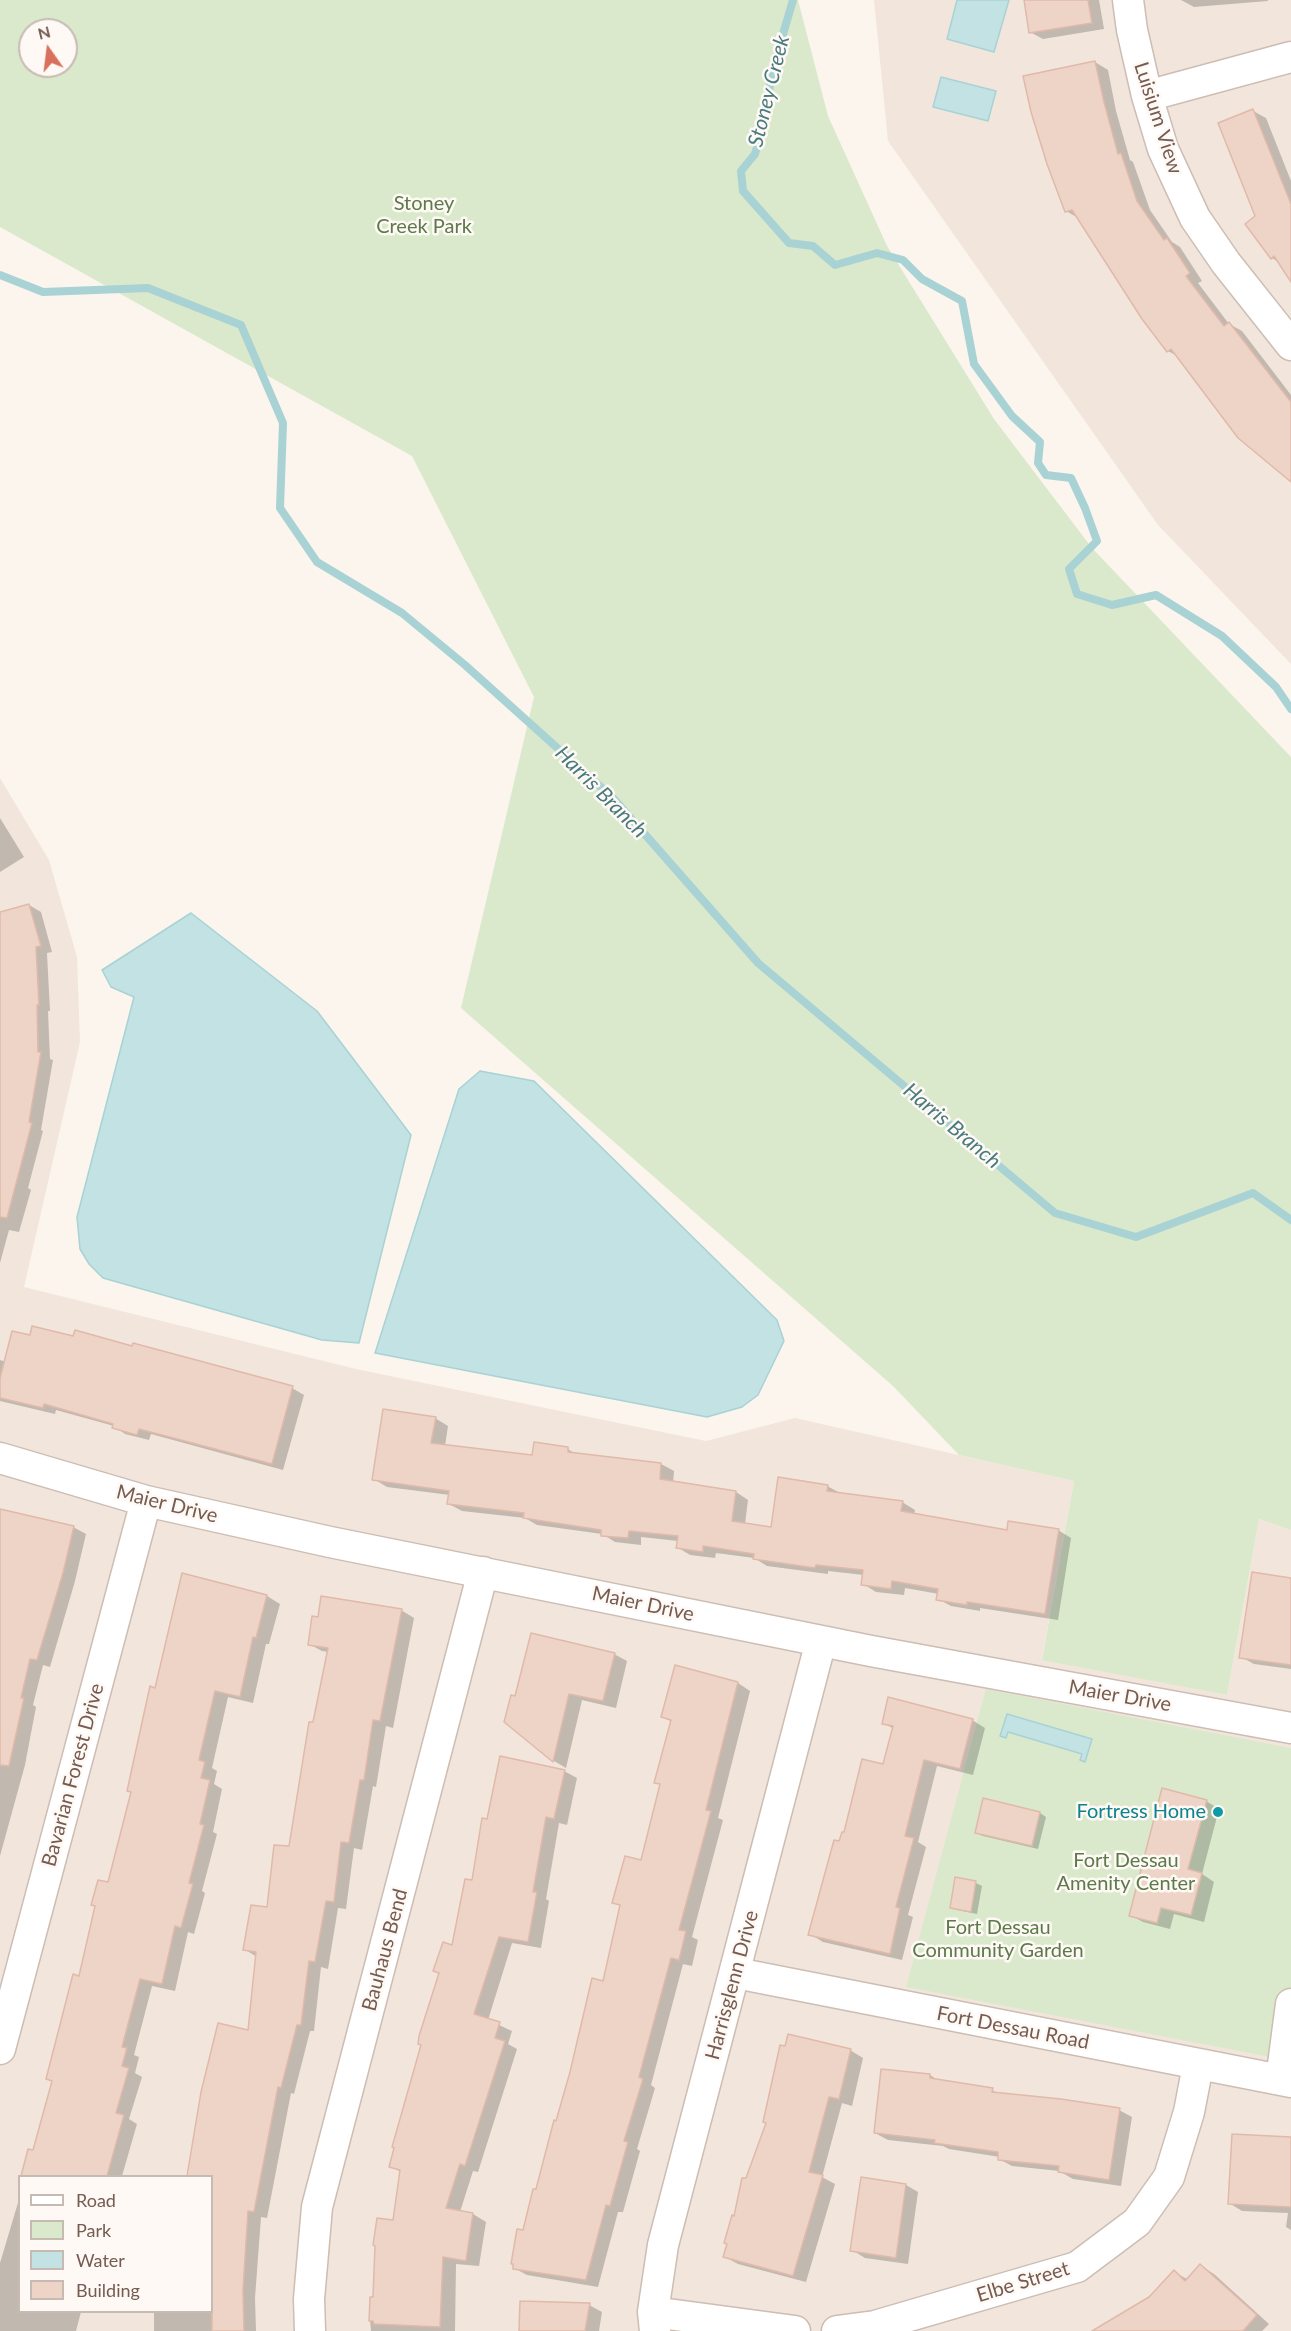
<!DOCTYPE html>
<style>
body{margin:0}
#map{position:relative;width:1291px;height:2331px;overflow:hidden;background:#fbf5ed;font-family:Lato,sans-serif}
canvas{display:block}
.legend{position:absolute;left:18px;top:2175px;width:195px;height:138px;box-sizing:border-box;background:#fef9f4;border:2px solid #c7bab3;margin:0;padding:8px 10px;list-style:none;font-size:18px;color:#755b51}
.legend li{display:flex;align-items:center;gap:12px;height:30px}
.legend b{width:30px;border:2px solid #c7bab3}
.north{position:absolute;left:18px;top:18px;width:60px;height:60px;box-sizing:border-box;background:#fef9f4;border:2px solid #c7bab3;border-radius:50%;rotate:346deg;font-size:16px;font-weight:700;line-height:24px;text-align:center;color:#755b51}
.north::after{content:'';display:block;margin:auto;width:21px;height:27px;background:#d9705e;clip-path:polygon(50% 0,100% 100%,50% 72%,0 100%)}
</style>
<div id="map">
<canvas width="1291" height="2331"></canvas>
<ul class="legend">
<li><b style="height:8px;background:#fff"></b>Road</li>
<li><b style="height:16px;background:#dae9cc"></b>Park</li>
<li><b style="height:16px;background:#c2e2e4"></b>Water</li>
<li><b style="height:16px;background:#eed4c7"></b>Building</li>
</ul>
<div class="north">N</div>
</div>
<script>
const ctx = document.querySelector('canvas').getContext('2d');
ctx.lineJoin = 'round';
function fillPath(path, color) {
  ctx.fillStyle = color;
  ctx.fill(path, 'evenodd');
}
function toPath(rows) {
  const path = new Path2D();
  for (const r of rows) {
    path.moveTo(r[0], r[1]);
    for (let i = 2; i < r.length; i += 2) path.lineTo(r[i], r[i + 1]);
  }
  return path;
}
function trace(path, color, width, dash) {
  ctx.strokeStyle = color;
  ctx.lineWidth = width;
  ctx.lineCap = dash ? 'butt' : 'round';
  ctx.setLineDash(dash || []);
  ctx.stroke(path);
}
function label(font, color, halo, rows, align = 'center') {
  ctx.font = font + ' Lato,sans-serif';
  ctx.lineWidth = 5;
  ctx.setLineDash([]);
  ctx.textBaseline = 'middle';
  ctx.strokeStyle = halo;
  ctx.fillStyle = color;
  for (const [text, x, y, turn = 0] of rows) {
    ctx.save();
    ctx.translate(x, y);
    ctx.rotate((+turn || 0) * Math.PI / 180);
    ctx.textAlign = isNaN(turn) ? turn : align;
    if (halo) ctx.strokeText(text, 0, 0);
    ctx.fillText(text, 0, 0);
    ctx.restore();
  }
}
fillPath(toPath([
 [874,0,1291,0,1291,664,1158,525,888,141],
 [0,778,49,860,77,957,80,1042,24,1287,356,1369,706,1441,795,1418,1074,1481,1042,1659,1227,1695,1259,1519,1291,1530,1291,2331,0,2331],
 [20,2176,212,2176,212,2312,20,2312]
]), '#f2e6dc');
fillPath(toPath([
 [0,0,798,0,828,116,887,246,994,419,1092,548,1291,757,1291,1530,1259,1519,1227,1695,1042,1660,1074,1481,959,1455,893,1386,461,1008,534,697,412,456,0,227],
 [30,30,66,30,66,66,30,66],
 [986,1689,1291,1748,1291,2061,906,1987]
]), '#dae9cc');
const water = toPath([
 [957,0,1009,0,994,52,947,39,957,0],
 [941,77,996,91,988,121,933,107,941,77],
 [191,913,317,1011,411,1135,359,1343,322,1340,103,1278,89,1264,80,1249,77,1217,134,997,111,987,102,970,191,913],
 [480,1071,534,1081,777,1320,784,1341,758,1395,742,1407,707,1417,375,1353,459,1089,480,1071],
 [1007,1714,1092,1739,1085,1762,1080,1760,1082,1754,1008,1732,1006,1738,1000,1736,1007,1714]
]);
fillPath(water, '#c2e2e4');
trace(water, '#a9d2d5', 1.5);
fillPath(toPath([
 [1025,0,1099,0,1104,29,1043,39,1030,32],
 [1181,0,1268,0,1268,1,1194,7],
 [1095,62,1108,70,1116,111,1130,160,1133,162,1150,210,1172,242,1180,247,1202,281,1198,283,1229,324,1242,331,1291,395,1291,480,1179,357,1168,351,1080,219,1066,211],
 [1253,111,1266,118,1291,181,1291,280,1280,263,1272,258,1257,217],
 [0,818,24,857,0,872],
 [29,905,41,912,52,952,47,953,50,1011,48,1011,50,1059,53,1060,41,1130,43,1131,28,1188,31,1190,19,1232,9,1230,0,1263,0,913],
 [31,1337,74,1338,133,1348,292,1388,304,1395,283,1470,151,1434,149,1440,125,1434,114,1426,56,1410,55,1414,0,1401,0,1360,6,1362],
 [435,1418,448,1426,445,1446,533,1456,568,1449,577,1455,661,1464,674,1471,673,1483,736,1492,748,1500,745,1524,772,1529,827,1486,840,1493,902,1502,915,1510,914,1515,1008,1531,1058,1530,1071,1538,1058,1620,980,1608,980,1611,951,1606,938,1599,939,1594,905,1588,904,1595,876,1592,863,1584,864,1575,828,1571,828,1574,767,1566,754,1558,716,1553,715,1558,690,1555,677,1547,678,1541,641,1537,641,1545,615,1542,602,1534,537,1525,525,1518,462,1511,449,1504,450,1495,387,1487,374,1479],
 [0,1511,73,1527,86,1534,75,1581,50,1667,43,1665,33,1705,36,1707,25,1765,0,1856],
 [183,1575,267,1596,280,1604,269,1644,266,1644,253,1703,228,1697,212,1768,217,1771,214,1784,222,1789,213,1832,217,1834,202,1891,205,1893,194,1934,188,1932,175,1991,152,1986,134,2055,139,2057,135,2073,142,2077,129,2119,137,2124,122,2176,25,2176,34,2152,81,1977,109,1884,132,1793,129,1791,157,1689],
 [1291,1579,1291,1669,1254,1664,1241,1657],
 [401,1610,414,1618,393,1728,386,1726,376,1787,373,1786,362,1850,354,1848,346,1909,338,1908,328,1969,321,1967,314,2031,310,2031,294,2094,291,2093,267,2218,261,2217,255,2298,256,2331,154,2331,154,2312,212,2312,212,2176,188,2176,202,2092,249,2032,257,1957,244,1949,268,1909,290,1848,329,1652,322,1651,309,1644],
 [614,1654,627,1661,616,1708,582,1700,566,1768,554,1761,505,1721,516,1698],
 [738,1683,750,1691,718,1818,723,1820,692,1937,698,1940,692,1966,683,1964,651,2085,655,2088,637,2149,640,2151,623,2212,618,2212,598,2287,527,2275,514,2268,524,2231,604,1982,622,1907,614,1902,642,1862,661,1785,656,1782,672,1722,663,1717],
 [972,1720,985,1728,973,1775,937,1766,918,1842,926,1847,908,1915,913,1917,902,1960,823,1942,810,1934,840,1843,884,1766,894,1729,883,1723],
 [564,1771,577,1778,567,1825,559,1823,546,1899,549,1901,541,1948,512,1943,488,2020,512,2031,508,2044,517,2049,478,2172,473,2171,460,2212,473,2214,486,2222,479,2266,456,2264,455,2331,371,2331,370,2320,374,2299,394,2222,402,2173,391,2166,473,1882,488,1821],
 [984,1800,1040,1813,1046,1817,1038,1849,983,1836,977,1833],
 [1206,1801,1219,1809,1202,1874,1214,1882,1204,1922,1174,1914,1170,1929,1143,1922,1130,1915],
 [956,1879,976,1883,982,1886,977,1914,957,1910,951,1907],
 [850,2050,863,2058,852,2106,842,2103,822,2177,835,2184,806,2282,738,2264,725,2257,742,2184,752,2166,767,2123],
 [930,2075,941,2082,992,2090,1001,2095,1119,2110,1132,2117,1121,2186,1073,2179,1059,2171,1012,2166,999,2159,1000,2157,949,2149,943,2146,888,2140,875,2133],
 [1291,2147,1291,2230,1286,2227,1288,2213,1242,2211,1229,2203],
 [906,2185,918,2192,908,2264,865,2258,852,2250],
 [20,2196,20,2312,81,2312,76,2331,0,2331,0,2263],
 [1201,2266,1214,2274,1269,2324,1262,2331,1203,2331,1174,2272,1187,2279],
 [589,2305,602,2312,599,2331,521,2331]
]), '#0003');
trace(toPath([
 [793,0,771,75,767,112,755,154,741,171,743,191,789,243,813,246,835,265,877,253,903,260,922,279,962,301,974,364,1012,416,1040,442,1038,463,1046,475,1071,478,1085,508,1097,541,1069,569,1077,594,1112,605,1156,595,1222,636,1276,687,1291,709],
 [0,275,43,292,148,288,241,325,283,423,280,508,317,562,402,613,465,665,613,798,758,963,1055,1213,1136,1237,1253,1193,1291,1220]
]), '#a9d2d5', 8);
const building = toPath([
 [1024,0,1088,0,1092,23,1029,33,1024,0],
 [1095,61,1104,102,1118,154,1121,153,1137,201,1164,240,1167,238,1190,273,1186,276,1224,326,1229,322,1291,402,1291,482,1238,438,1171,349,1167,352,1142,319,1072,210,1065,212,1047,164,1031,112,1023,76,1095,61],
 [1253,109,1291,204,1291,282,1274,256,1271,259,1245,224,1255,216,1218,123,1253,109],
 [29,904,41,946,36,947,39,1005,37,1005,38,1052,41,1052,29,1122,32,1123,7,1218,0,1217,0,912,29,904],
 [32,1326,73,1336,75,1330,132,1346,133,1343,293,1386,272,1464,139,1429,137,1435,112,1428,113,1424,44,1404,43,1408,0,1398,0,1378,12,1331,30,1335,32,1326],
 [383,1409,436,1417,431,1443,532,1455,534,1442,568,1447,568,1452,661,1463,660,1479,736,1491,732,1521,771,1527,778,1477,828,1485,827,1491,903,1501,901,1511,1007,1530,1008,1521,1059,1529,1045,1614,967,1602,967,1605,936,1600,938,1589,892,1581,891,1589,861,1585,863,1570,816,1565,815,1568,753,1559,754,1554,703,1546,703,1552,676,1548,678,1536,629,1531,628,1538,601,1536,601,1530,523,1518,524,1513,447,1504,449,1491,372,1480,383,1409],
 [0,1509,74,1526,63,1573,37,1660,30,1659,21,1698,24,1698,9,1766,0,1765,0,1509],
 [1252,1572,1291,1578,1291,1665,1239,1658,1252,1572],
 [182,1573,267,1595,256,1638,253,1637,240,1697,215,1691,199,1760,205,1762,201,1778,210,1780,200,1824,204,1825,189,1883,193,1884,181,1928,175,1926,162,1984,140,1979,122,2047,127,2048,122,2066,129,2068,116,2113,124,2115,107,2176,21,2176,28,2149,33,2150,52,2081,46,2079,73,1974,79,1976,95,1906,91,1905,98,1880,108,1882,131,1792,127,1791,150,1686,155,1688,182,1573],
 [321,1596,402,1609,380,1721,373,1720,364,1780,360,1780,349,1843,341,1842,334,1902,326,1901,315,1962,309,1961,301,2025,297,2025,281,2088,278,2087,254,2212,248,2211,243,2290,244,2331,212,2331,212,2176,187,2176,201,2092,218,2023,248,2030,256,1952,243,1950,251,1905,267,1907,274,1845,289,1846,309,1722,313,1722,328,1648,308,1645,312,1616,318,1617,321,1596],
 [531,1633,615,1653,603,1701,569,1694,553,1762,504,1722,511,1695,515,1696,531,1633],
 [675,1665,738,1682,706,1810,711,1811,679,1930,686,1931,679,1960,671,1958,639,2077,643,2079,624,2141,628,2142,610,2206,606,2205,586,2280,513,2269,513,2264,511,2264,517,2229,523,2230,533,2189,536,2189,554,2120,556,2121,570,2072,592,1978,603,1981,620,1905,612,1903,625,1856,641,1860,660,1784,654,1783,671,1720,661,1717,675,1665],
 [888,1697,973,1719,960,1769,924,1760,905,1836,914,1838,896,1907,900,1908,890,1954,808,1935,834,1840,839,1841,842,1832,844,1832,862,1759,883,1764,893,1726,882,1724,888,1697],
 [500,1756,565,1770,554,1819,546,1817,533,1892,537,1892,528,1942,499,1937,474,2014,500,2022,495,2038,505,2041,465,2166,460,2164,446,2208,473,2213,466,2261,443,2257,440,2327,374,2324,373,2321,369,2321,370,2297,373,2297,375,2246,373,2245,377,2218,393,2220,400,2170,389,2167,394,2148,392,2147,421,2045,418,2044,419,2036,439,1973,433,1971,443,1942,452,1945,465,1879,472,1880,482,1818,487,1819,500,1756],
 [1162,1788,1207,1800,1188,1869,1202,1873,1191,1915,1161,1908,1157,1923,1129,1916,1162,1788],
 [983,1798,1040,1812,1032,1846,975,1833,983,1798],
 [955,1877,976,1881,971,1912,950,1908,955,1877],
 [788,2034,851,2049,839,2099,829,2097,809,2172,823,2175,793,2276,723,2257,727,2244,724,2243,732,2215,734,2216,742,2178,746,2178,766,2123,763,2122,780,2045,785,2046,788,2034],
 [881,2069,930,2074,930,2078,993,2088,992,2092,1061,2099,1120,2108,1109,2180,1058,2172,1059,2166,998,2160,998,2152,934,2143,935,2140,874,2133,881,2069],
 [1232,2134,1291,2137,1291,2207,1228,2204,1232,2134],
 [861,2177,906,2184,896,2258,850,2251,861,2177],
 [1200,2264,1257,2315,1243,2331,1092,2331,1149,2297,1174,2270,1185,2281,1200,2264],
 [520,2301,590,2303,585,2331,519,2331,520,2301]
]);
fillPath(building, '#eed4c7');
trace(building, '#e0b9a9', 1.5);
const minor = toPath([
 [1128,0,1132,30,1147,96,1163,149,1195,218,1226,263,1291,345],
 [1147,96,1291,57],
 [0,1458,146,1501,330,1542,871,1651,1291,1728],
 [736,1973,1291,2082],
 [0,2049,146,1501],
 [1281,2080,1291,2004],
 [653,2312,795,2331],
 [310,2331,309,2299,317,2207,483,1572],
 [655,2331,653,2312,663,2245,821,1641],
 [837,2331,875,2326,1077,2267,1137,2222,1169,2177,1189,2112,1198,2065]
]);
trace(minor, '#cdbdb3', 33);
trace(minor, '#fff', 30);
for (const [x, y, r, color] of [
 [1218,1812,6,"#0f9aa8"]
]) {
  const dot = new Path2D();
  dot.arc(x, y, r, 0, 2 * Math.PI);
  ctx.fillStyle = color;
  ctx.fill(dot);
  trace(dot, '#fef9f4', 2);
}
label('20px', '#755b51', '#fef9f4', [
 ["Luisium View",1158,118,72],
 ["Maier Drive",167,1504,14],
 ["Maier Drive",643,1604,12],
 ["Maier Drive",1120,1696,10],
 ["Bavarian Forest Drive",73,1775,-75],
 ["Bauhaus Bend",385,1950,-75],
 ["Harrisglenn Drive",732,1985,-75],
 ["Fort Dessau Road",1013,2028,11],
 ["Elbe Street",1023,2282,-17]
]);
label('20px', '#5c7a4a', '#fef9f4', [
 ["Stoney",424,204],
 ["Creek Park",424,227],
 ["Fort Dessau",1126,1861],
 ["Amenity Center",1126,1884],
 ["Fort Dessau",998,1928],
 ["Community Garden",998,1951]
]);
label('20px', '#0d838f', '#fef9f4', [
 ["Fortress Home",1206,1812]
], 'right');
label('italic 21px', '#487b7f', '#fef9f4', [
 ["Stoney Creek",769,91,-76],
 ["Harris Branch",601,792,45],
 ["Harris Branch",952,1126,40]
]);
</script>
